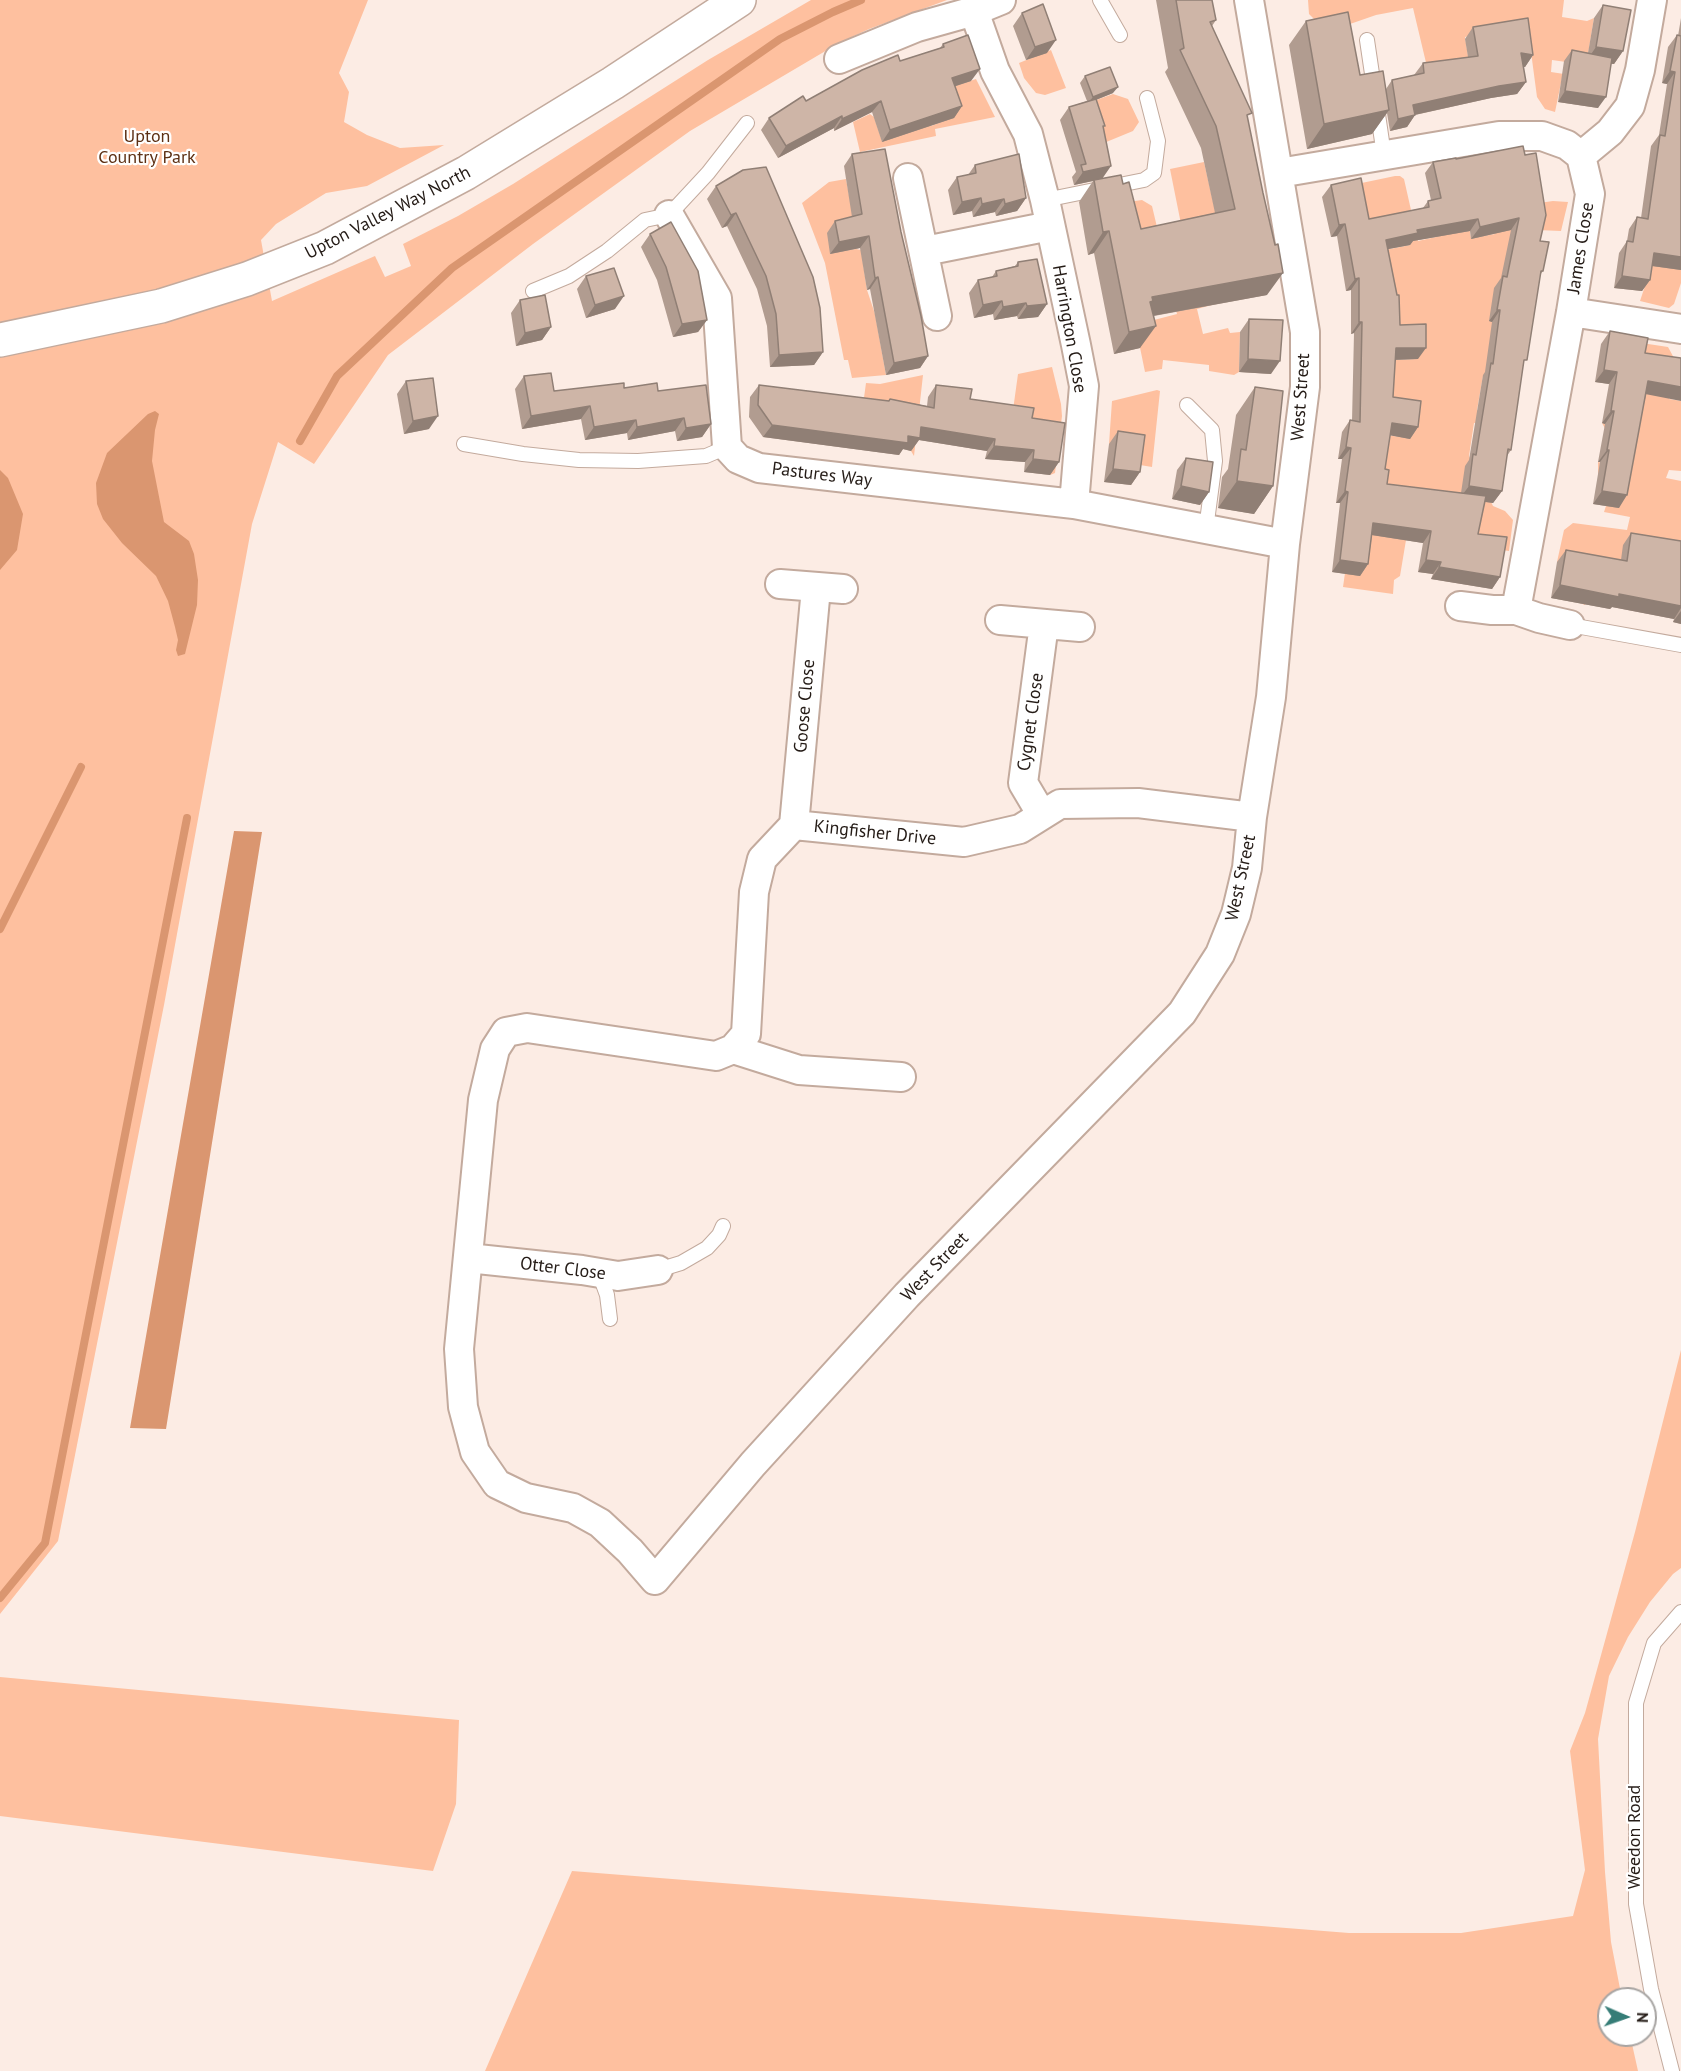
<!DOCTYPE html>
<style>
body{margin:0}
#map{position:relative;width:1681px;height:2071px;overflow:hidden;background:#fcece4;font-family:"PT Sans",sans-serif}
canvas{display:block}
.north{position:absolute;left:1597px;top:1987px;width:60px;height:60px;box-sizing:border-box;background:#fff;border:2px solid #a7a4a2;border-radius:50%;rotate:92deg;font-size:16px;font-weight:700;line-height:24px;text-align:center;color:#241b16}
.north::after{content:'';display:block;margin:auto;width:21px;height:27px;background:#367d77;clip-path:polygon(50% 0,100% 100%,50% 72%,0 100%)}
</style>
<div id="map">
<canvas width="1681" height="2071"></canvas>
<div class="north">N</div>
</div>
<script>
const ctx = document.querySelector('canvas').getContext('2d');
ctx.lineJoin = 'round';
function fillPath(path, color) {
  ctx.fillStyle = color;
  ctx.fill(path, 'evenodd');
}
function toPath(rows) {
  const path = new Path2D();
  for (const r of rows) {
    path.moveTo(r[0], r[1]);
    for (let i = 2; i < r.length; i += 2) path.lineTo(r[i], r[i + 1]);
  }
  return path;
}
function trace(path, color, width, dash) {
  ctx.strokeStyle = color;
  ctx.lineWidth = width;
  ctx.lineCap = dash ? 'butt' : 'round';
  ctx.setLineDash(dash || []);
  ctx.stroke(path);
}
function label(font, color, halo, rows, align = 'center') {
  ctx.font = font + ' "PT Sans",sans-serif';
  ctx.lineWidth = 4.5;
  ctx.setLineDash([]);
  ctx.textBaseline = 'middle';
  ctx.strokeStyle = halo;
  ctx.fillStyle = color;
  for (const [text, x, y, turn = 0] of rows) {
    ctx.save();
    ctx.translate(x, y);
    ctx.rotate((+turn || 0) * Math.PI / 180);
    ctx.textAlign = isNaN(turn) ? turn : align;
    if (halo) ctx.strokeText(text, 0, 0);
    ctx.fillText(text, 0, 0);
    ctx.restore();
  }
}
fillPath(toPath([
 [0,0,368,0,339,73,349,92,344,122,367,135,400,148,444,145,367,186,326,193,276,224,261,240,272,301,375,256,385,277,411,266,403,244,458,216,513,184,708,60,811,0,947,0,869,29,839,43,690,131,533,244,388,355,314,464,278,442,252,524,164,1005,58,1541,0,1614],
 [1308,0,1564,0,1562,17,1587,21,1594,18,1587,60,1580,64,1552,60,1551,72,1577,76,1562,78,1555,112,1545,109,1537,97,1531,52,1478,34,1465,37,1469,62,1428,71,1413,8,1376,15,1327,32,1309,14],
 [1051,50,1066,88,1045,95,1036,93,1024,78,1019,63],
 [976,79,995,117,935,129,936,136,860,152,853,122,870,114,874,117,882,141,896,137,922,104,931,126,954,117,946,89],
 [1113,94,1128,99,1139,122,1133,131,1099,145,1088,103],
 [1204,162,1222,241,1223,302,1197,309,1203,334,1228,328,1230,333,1240,332,1239,372,1234,375,1209,371,1209,365,1163,360,1162,369,1145,372,1136,328,1154,320,1177,314,1174,303,1114,204,1142,200,1152,206,1161,244,1184,239,1170,169],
 [1395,176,1400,176,1404,179,1418,241,1436,237,1467,215,1471,238,1495,234,1489,210,1553,201,1568,202,1561,231,1537,230,1519,372,1483,376,1477,410,1508,416,1507,427,1474,423,1469,456,1493,506,1505,511,1513,520,1509,551,1474,546,1412,504,1400,576,1394,580,1393,594,1343,587,1345,573,1377,516,1385,435,1410,438,1388,410,1392,360,1417,359,1392,337,1380,251,1410,245,1361,231,1352,185],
 [846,179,854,222,830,253,856,249,861,250,867,290,875,314,886,375,852,378,848,360,844,360,825,263,802,203,829,182],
 [1681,226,1681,283,1674,304,1669,308,1640,301,1657,250],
 [1635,342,1668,347,1674,358,1669,399,1681,401,1681,471,1669,470,1666,478,1681,481,1681,551,1620,566,1592,568,1585,605,1577,602,1557,562,1564,530,1573,523,1627,530,1630,517,1604,512,1606,506,1624,480,1598,475,1598,462,1626,467,1602,423,1633,429],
 [1052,367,1061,404,1062,416,1055,473,1050,475,1013,410,1018,374],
 [923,375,914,456,911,451,915,425,860,427,866,383,880,384],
 [1157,390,1160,391,1152,467,1134,464,1109,444,1112,401],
 [1681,1350,1681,1568,1673,1574,1650,1602,1628,1637,1609,1676,1598,1739,1605,1872,1611,1942,1622,1999,1609,1999,1609,2035,1630,2035,1638,2071,485,2071,572,1871,1349,1933,1461,1933,1573,1916,1585,1870,1570,1751,1585,1713,1598,1666,1635,1532],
 [0,1677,459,1720,456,1804,433,1871,0,1816]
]), '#fec09f');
fillPath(toPath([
 [155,411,159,414,155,430,152,461,164,522,189,541,194,554,198,580,197,605,185,654,178,656,176,650,178,640,175,627,168,601,156,576,122,543,103,519,97,504,96,483,107,453,148,414],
 [0,470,8,478,23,514,17,550,0,570],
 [234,831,262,832,166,1429,130,1428]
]), '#da9670');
trace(toPath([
 [300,441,337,376,452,268,780,39,833,12,861,0],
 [0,929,81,767],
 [0,1598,45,1543,187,818]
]), '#da9670', 8);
const service = toPath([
 [1100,0,1120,35],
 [1367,40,1384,155],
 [1045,200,1144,180,1154,173,1158,141,1147,98],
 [533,291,569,276,607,251,645,220,669,215,708,173,747,123],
 [1187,405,1212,430,1215,461,1206,529],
 [464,444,523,454,579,460,638,461,706,456,727,447],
 [1570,625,1681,645],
 [658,1270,681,1263,707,1248,719,1235,723,1226],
 [599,1273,607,1295,610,1319],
 [1672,2071,1651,1989,1636,1904,1636,1703,1654,1643,1681,1612]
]);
const minor = toPath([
 [974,11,995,71,1028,134,1045,200,1076,345,1084,386,1074,504],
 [839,59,917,27,974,11,1001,0],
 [1581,156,1610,132,1630,106,1640,70,1652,0],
 [1279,173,1499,136,1542,136,1567,145,1581,156,1590,194,1571,312,1516,610],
 [908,178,937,316],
 [669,215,717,298,727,447,738,459,759,468,1074,504,1285,544],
 [925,251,1050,226],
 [1571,312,1681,329],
 [780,584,843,589],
 [1460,606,1492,610,1516,610,1539,618,1570,625],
 [1000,620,1080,627],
 [1042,815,1023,783,1044,624],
 [794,825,762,859,754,892,746,1034,733,1049,716,1056,527,1028,506,1032,495,1049,483,1100,459,1349,463,1407,475,1452,497,1484,526,1498,573,1508,600,1523,630,1551,655,1580,753,1464,907,1295,1182,1013,1220,954,1236,914,1247,868,1252,817,1271,697,1285,544,1305,387,1305,332,1249,0],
 [794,825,964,842,1020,829,1060,804,1138,803,1252,817],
 [794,825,816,588],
 [733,1049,799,1070,901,1077],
 [468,1258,582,1270,618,1276,658,1270]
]);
const tertiary = toPath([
 [0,340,161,306,247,279,325,248,466,173,613,83,739,0]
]);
trace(service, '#c3aa9d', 16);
trace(minor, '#c3aa9d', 32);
trace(tertiary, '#c3aa9d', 36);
trace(service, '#fff', 14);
trace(minor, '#fff', 28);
trace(tertiary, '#fff', 33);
fillPath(toPath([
 [1156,0,1212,0,1216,20,1212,26,1248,119,1267,295,1154,316,1140,348,1114,354,1094,253,1088,255,1079,202,1093,181,1074,185,1072,177,1076,172,1060,120,1069,107,1087,101,1080,83,1085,76,1113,93,1096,100,1103,128,1103,179,1123,184,1141,229,1215,213,1201,148,1165,72,1168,68],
 [1603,5,1623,51,1614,64,1611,64,1598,108,1558,102,1564,61,1572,50,1588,53,1594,18],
 [1022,13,1047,53,1026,60,1013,26],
 [1681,18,1681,270,1652,266,1650,280,1642,291,1614,288,1619,253,1627,241,1629,229,1637,217,1641,218,1651,146,1659,135,1667,84,1662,83,1668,47,1677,35,1678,36],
 [1306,21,1360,75,1386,89,1392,80,1414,75,1423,63,1468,57,1465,39,1473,27,1533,55,1525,67,1523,67,1526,82,1517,94,1491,98,1415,115,1407,127,1390,131,1387,113,1372,134,1307,149,1289,45],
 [943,44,971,81,955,86,962,106,954,118,882,142,872,112,834,131,834,128,778,158,761,130,769,118,806,101,900,61,940,48],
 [1523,146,1540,241,1543,271,1540,275,1523,365,1511,450,1507,456,1502,491,1493,503,1485,502,1478,534,1500,577,1492,589,1431,579,1433,574,1418,572,1423,543,1372,535,1368,564,1360,576,1332,572,1340,503,1336,503,1342,459,1338,459,1342,432,1350,420,1352,421,1354,333,1351,334,1351,290,1346,291,1337,236,1331,237,1322,197,1331,185,1369,219,1423,208,1428,201,1431,200,1425,173,1433,162,1456,159],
 [1511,230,1501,278,1494,288,1489,321,1492,322,1485,372,1483,375,1469,460,1465,466,1461,493,1387,484,1385,469,1390,435,1410,439,1418,427,1393,397,1395,360,1418,359,1400,325,1388,249,1410,245,1413,241,1470,231,1471,239],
 [852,154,901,232,928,356,920,368,886,375,870,289,867,290,860,248,830,254,827,233,835,221,852,217,844,166],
 [975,165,1026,198,1017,211,996,216,995,212,973,217,972,211,953,215,948,190,957,177,968,175],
 [743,170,823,352,814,365,770,367,767,326,757,289,727,226,722,228,707,199,716,186],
 [650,234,707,320,698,332,673,337,657,280,641,247],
 [1018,262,1047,304,1038,317,1018,319,1017,316,994,320,993,314,974,318,969,293,978,280,992,277,996,271,1015,266],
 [586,276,615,309,586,318,577,289],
 [520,300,551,327,542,340,516,346,511,313],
 [1249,319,1271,374,1239,372,1240,332],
 [1610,331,1645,353,1646,395,1619,508,1593,504,1600,462,1598,462,1605,424,1602,423,1609,384,1595,382,1601,344],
 [524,376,554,391,624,388,658,391,711,424,702,437,677,441,675,431,628,440,627,433,585,440,581,419,522,429,515,389],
 [406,381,429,429,404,434,397,394],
 [759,385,888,401,890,399,927,406,928,397,936,385,970,399,1032,418,1059,462,1050,475,1024,472,1025,462,985,459,987,451,919,440,911,451,903,449,899,455,763,437,749,417,750,397],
 [1255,387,1273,486,1254,514,1218,508,1222,477,1228,469,1236,415],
 [1118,431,1140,472,1131,485,1104,482,1109,444],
 [1186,458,1209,492,1200,505,1172,499,1177,470],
 [1631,533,1681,541,1681,624,1673,622,1674,619,1612,607,1610,609,1551,598,1557,562,1566,550,1621,560,1623,545]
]), '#b19c90');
fillPath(toPath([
 [1056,40,1047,53,1026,60,1035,47],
 [1596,47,1623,51,1614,64,1587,60],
 [1521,53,1533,55,1525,67,1513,65],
 [980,69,971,81,944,90,952,78],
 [1670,71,1675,72,1667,84,1662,83],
 [1526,82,1517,94,1491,98,1405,117,1413,105,1499,86],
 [1118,87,1113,93,1088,103,1093,97],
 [1565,91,1606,97,1598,108,1558,102],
 [881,101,872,112,834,131,842,119],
 [962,106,954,118,882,142,890,130],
 [1389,110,1372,134,1307,149,1324,124],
 [1415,115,1407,127,1390,131,1398,119],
 [842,116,834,128,778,158,786,146],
 [1111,166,1102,179,1074,185,1083,172],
 [981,198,972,211,953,215,962,202],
 [1026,198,1017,211,996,216,1005,204],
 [1004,199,995,212,973,217,982,204],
 [736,213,727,226,722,228,731,215],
 [1519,218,1511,230,1471,239,1480,227],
 [1478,219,1470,231,1413,241,1410,245,1378,251,1386,240,1417,230],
 [1345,224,1337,236,1331,237,1339,225],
 [1109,231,1094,253,1088,255,1103,232],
 [869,236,860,248,830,254,839,242],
 [1654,253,1681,257,1681,270,1645,265],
 [1283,273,1267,295,1141,318,1152,297],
 [1622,276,1650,280,1642,291,1614,288],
 [878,277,870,289,867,290,875,278],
 [1359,278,1351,290,1346,291,1355,279],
 [624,296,615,309,586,318,595,305],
 [1002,301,993,314,974,318,983,305],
 [1026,303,1017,316,994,320,1003,307],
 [1047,304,1038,317,1018,319,1027,306],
 [1497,310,1500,310,1492,322,1489,321],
 [707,320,698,332,673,337,682,324],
 [1359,322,1362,322,1354,333,1351,334],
 [1156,326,1140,348,1114,354,1129,332],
 [551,327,542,340,516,346,525,333],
 [1396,348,1426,348,1418,359,1388,360],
 [823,352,814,365,770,367,779,355],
 [928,356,920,368,886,375,894,363],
 [1248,359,1280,361,1271,374,1239,372],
 [1604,370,1617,372,1609,384,1595,382],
 [1648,381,1681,387,1681,401,1640,393],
 [590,406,581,419,522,429,531,416],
 [1611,411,1614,411,1605,424,1602,423],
 [438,416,429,429,404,434,413,421],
 [684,418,675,431,628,440,637,427],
 [636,420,627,433,585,440,594,427],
 [1392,423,1418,427,1410,439,1383,434],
 [711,424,702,437,677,441,686,428],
 [772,425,908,436,921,427,995,439,987,451,919,440,911,451,903,449,899,455,763,437],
 [994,446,1034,450,1025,462,985,459],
 [1346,447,1351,448,1342,459,1338,459],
 [1607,450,1609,450,1600,462,1598,462],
 [1033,459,1059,462,1050,475,1024,472],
 [1113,469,1140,472,1131,485,1104,482],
 [1237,481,1273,486,1254,514,1218,508],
 [1181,486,1209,492,1200,505,1172,499],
 [1469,486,1502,491,1493,503,1460,498],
 [1345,491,1348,492,1340,503,1336,503],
 [1602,491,1627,495,1619,508,1593,504],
 [1373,523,1431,531,1423,543,1365,534],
 [1340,560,1368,564,1360,576,1332,572],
 [1426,560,1441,562,1433,574,1418,572],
 [1439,567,1500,577,1492,589,1431,579],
 [1560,585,1619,594,1681,606,1681,608,1674,619,1612,607,1610,609,1551,598],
 [1681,611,1681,624,1673,622]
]), '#907f75');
const building = toPath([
 [1176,0,1212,0,1216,20,1210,22,1252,113,1247,115,1263,193,1275,245,1278,244,1283,273,1152,297,1153,301,1150,302,1156,326,1129,332,1109,231,1103,232,1094,180,1121,175,1123,184,1129,182,1141,229,1235,209,1216,126,1180,50,1184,48,1176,0],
 [1043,4,1056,40,1035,47,1022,13,1043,4],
 [1603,5,1631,10,1623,51,1596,47,1603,5],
 [1348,12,1360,75,1383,71,1389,110,1324,124,1306,21,1348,12],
 [1528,18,1533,55,1521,53,1526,82,1499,86,1413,105,1415,115,1398,119,1392,80,1424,73,1423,63,1478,56,1473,27,1528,18],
 [968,35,980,69,952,78,962,106,890,130,881,101,842,119,842,116,786,146,769,118,803,96,806,101,862,70,898,55,900,61,944,47,943,44,968,35],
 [1677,35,1681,36,1681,257,1654,253,1650,280,1622,276,1627,241,1633,242,1637,217,1648,219,1660,135,1665,136,1675,72,1670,71,1677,35],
 [1572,50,1612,58,1606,97,1565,91,1572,50],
 [1110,67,1118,87,1093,97,1085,76,1110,67],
 [1096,99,1105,126,1103,126,1111,166,1083,172,1081,165,1086,164,1069,107,1096,99],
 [1523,146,1525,155,1536,153,1546,215,1540,241,1549,242,1543,271,1541,271,1527,360,1524,360,1511,450,1508,449,1502,491,1469,486,1473,454,1476,455,1491,363,1493,364,1500,310,1497,310,1503,276,1507,277,1519,218,1480,227,1478,219,1417,230,1418,233,1386,240,1397,295,1399,295,1400,325,1426,324,1426,348,1396,348,1393,397,1421,401,1418,427,1392,423,1385,469,1389,470,1387,484,1486,496,1478,534,1507,537,1500,577,1439,567,1441,562,1426,560,1431,531,1373,523,1368,564,1340,560,1348,492,1345,491,1351,448,1346,447,1350,420,1360,422,1362,322,1359,322,1359,278,1355,279,1345,224,1339,225,1331,185,1361,178,1369,219,1429,207,1428,201,1441,198,1433,162,1456,158,1456,159,1523,146],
 [885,149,901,232,921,316,928,356,894,363,878,277,875,278,869,236,839,242,835,221,862,214,852,154,885,149],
 [1019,154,1026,198,1005,204,1004,199,982,204,981,198,962,202,957,177,976,173,975,165,1019,154],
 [766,167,813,277,820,308,823,352,779,355,776,314,766,276,736,213,731,215,716,186,743,170,766,167],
 [671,222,698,271,707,320,682,324,666,267,650,234,671,222],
 [1037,259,1047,304,1027,306,1026,303,1003,307,1002,301,983,305,978,280,997,276,996,271,1018,266,1018,262,1037,259],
 [614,268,624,296,595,305,586,276,614,268],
 [545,295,551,327,525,333,520,300,545,295],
 [1249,319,1283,320,1280,361,1248,359,1249,319],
 [1610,331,1648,338,1645,353,1681,358,1681,387,1648,381,1627,495,1602,491,1609,450,1607,450,1614,411,1611,411,1617,372,1604,370,1610,331],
 [551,373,554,391,624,383,624,388,657,383,658,391,706,385,711,424,686,428,684,418,637,427,636,420,594,427,590,406,531,416,524,376,551,373],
 [433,378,438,416,413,421,406,381,433,378],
 [759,385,889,401,890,399,934,408,936,385,972,389,970,399,1034,408,1032,418,1065,423,1059,462,1033,459,1034,450,994,446,995,439,921,427,920,438,908,436,908,443,772,425,758,405,759,385],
 [1255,387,1283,391,1273,486,1237,481,1241,449,1246,450,1255,387],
 [1118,431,1145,435,1140,472,1113,469,1118,431],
 [1186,458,1213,462,1209,492,1181,486,1186,458],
 [1631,533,1681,541,1681,606,1619,594,1619,597,1560,585,1566,550,1627,561,1631,533]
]);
fillPath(building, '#ceb5a7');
trace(building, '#907f75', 1.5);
label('18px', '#5d3014', '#fff', [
 ["Upton",147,137],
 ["Country Park",147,158]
]);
label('18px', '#241b16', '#fff', [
 ["Upton Valley Way North",388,213,-27],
 ["James Close",1581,248,-81],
 ["Harrington Close",1069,329,80],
 ["West Street",1301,397,-86],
 ["Pastures Way",822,475,7],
 ["Goose Close",805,706,-85],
 ["Cygnet Close",1031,722,-82],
 ["Kingfisher Drive",875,833,6],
 ["West Street",1241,878,-78],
 ["West Street",935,1267,-46],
 ["Otter Close",563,1269,7],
 ["Weedon Road",1635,1837,-90]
]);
</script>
